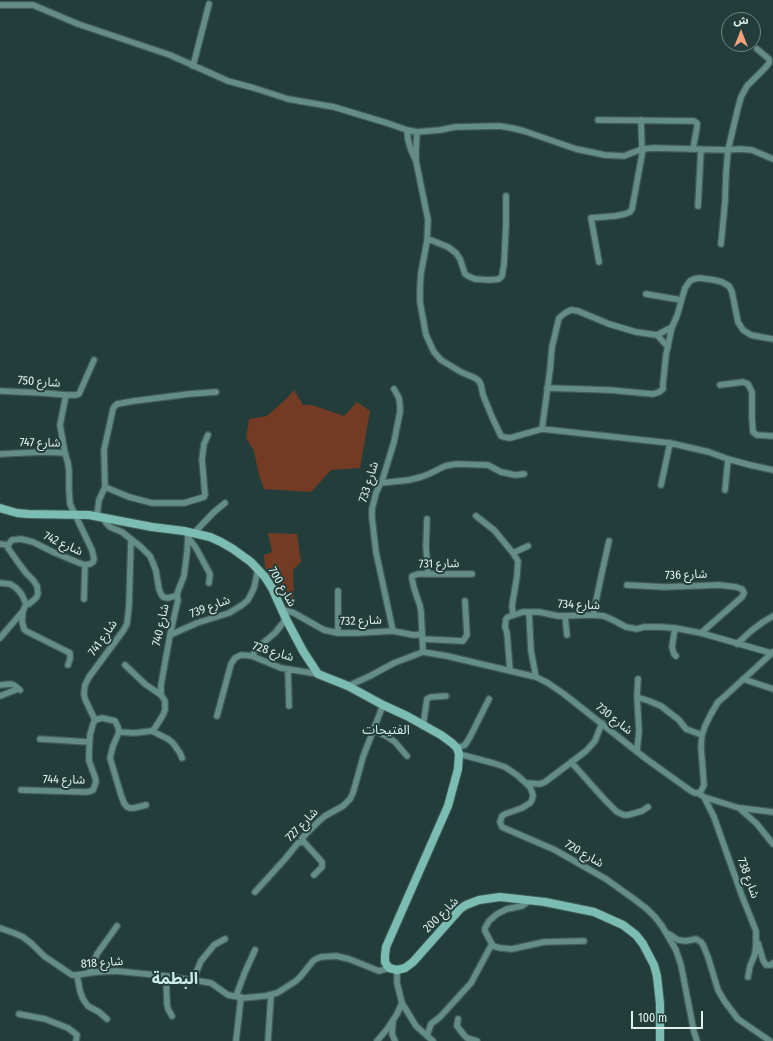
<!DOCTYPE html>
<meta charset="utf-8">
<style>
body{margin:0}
#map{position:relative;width:773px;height:1041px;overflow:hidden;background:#233e3a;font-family:"Fira Sans Condensed","Noto Sans Arabic",sans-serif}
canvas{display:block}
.north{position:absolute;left:721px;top:12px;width:40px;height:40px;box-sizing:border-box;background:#233e3a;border:1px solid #6f8682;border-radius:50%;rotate:0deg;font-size:11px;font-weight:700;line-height:16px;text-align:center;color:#e1f1ee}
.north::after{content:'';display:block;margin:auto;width:14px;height:18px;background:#f2a17e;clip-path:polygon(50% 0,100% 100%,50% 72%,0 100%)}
.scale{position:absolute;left:631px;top:1011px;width:72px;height:18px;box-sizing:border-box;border:2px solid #e1f1ee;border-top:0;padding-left:5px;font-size:12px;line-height:14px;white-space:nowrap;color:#e1f1ee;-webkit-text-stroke:3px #233e3a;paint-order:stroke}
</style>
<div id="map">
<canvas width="773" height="1041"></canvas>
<div class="north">ش</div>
<div class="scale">100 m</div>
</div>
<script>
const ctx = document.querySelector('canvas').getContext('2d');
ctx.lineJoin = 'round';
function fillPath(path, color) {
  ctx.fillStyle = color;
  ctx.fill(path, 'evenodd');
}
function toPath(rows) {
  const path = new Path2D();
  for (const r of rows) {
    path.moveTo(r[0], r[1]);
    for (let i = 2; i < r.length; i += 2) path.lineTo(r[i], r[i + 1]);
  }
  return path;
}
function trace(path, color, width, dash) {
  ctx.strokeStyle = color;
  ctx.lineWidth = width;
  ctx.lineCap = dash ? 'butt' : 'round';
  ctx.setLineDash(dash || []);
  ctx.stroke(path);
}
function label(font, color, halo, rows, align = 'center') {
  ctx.font = font + ' "Fira Sans Condensed","Noto Sans Arabic",sans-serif';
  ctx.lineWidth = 4;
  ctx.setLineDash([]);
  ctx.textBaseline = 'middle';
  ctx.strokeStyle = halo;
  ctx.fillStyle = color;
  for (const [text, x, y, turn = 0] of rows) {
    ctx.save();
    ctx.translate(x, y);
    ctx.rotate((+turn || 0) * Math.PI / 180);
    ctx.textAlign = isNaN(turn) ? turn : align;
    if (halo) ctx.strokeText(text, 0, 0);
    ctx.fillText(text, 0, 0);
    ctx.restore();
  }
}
fillPath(toPath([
 [294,390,303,405,312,405,344,416,357,402,370,411,360,468,331,470,311,492,264,489,259,475,254,451,246,438,249,419,267,416,287,398],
 [268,533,297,534,301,562,293,570,294,603,285,602,265,567,264,555,272,552]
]), '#733b23');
const minor = toPath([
 [0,5,33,5,78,24,170,55,228,81,254,88,288,99,334,107,387,123,407,130,417,132,440,130,455,127,499,126,512,128,524,131,576,149,605,155,624,156,642,149,654,148,728,150,739,149,752,150,773,159],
 [193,66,209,4],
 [598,120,694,121,697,123,697,127,693,149],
 [641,120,642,149],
 [407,130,408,140,411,150,415,159],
 [417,132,416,150,416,161,428,220,427,241,421,273,420,288,420,302,426,335,434,352,441,360,461,372,475,378,479,381,481,385,483,395,492,417,501,436,504,437,510,438,542,429,670,443,709,452,728,459,750,465,773,470],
 [698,206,701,149],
 [427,241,431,240,448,247,456,253,460,259,465,274,468,276,475,279,490,280,499,279,502,276,504,264,506,225,506,196],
 [721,244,725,202,726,174,728,150,738,108,741,97,747,86,765,68,769,63,769,59,757,49],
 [599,262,591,218,615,216,625,214,630,212,632,209,643,149],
 [646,294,681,300],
 [657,335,668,347],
 [720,385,743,382,748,384,752,392,752,418,753,432,757,435,773,436],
 [547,388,609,390,653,394,659,392,663,389,663,384,666,355,672,327,677,316,685,288,690,281,694,279,700,278,714,280,722,282,729,286,732,292,738,322,743,330,751,335,761,337,773,339],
 [0,391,44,393,66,395,60,425,65,453],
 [66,395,76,395,79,394,94,360],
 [542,429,550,370,552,347,559,318,565,313,571,310,578,311,609,324,636,332,657,335,672,327],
 [0,454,43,452,65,453,68,463,69,471,69,490,70,504,92,550,94,559,93,562,90,564,85,565,77,562,53,552,33,542,21,539,12,540,8,545,0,544],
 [381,483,409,480,421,477,429,474,445,466,456,464,488,465,501,472,515,475,524,474],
 [661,485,670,443],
 [105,487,129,497,152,503,184,503,204,497,205,495,202,459,204,444,208,435],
 [725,490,728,459],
 [97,516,99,500,105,487,104,450,113,409,114,407,117,404,134,401,189,394,216,392],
 [476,516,494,530,513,553,518,561,517,576,512,606,513,615],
 [102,517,107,524,110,527,122,532,141,547,150,556,153,563,156,571,159,589,161,594,163,597,168,598,175,596,177,596,178,600,170,635,161,685,161,695,165,701,165,710,163,715,155,728,152,731,168,739,173,743,180,753,182,758],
 [427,519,426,547,428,574],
 [194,533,214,512,225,503],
 [188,537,196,548,210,574,209,583],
 [8,545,8,548,20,565,26,573,33,580,37,586,38,594,36,598,29,604,26,604],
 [513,553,528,546],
 [0,583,10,584,15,587,19,591,22,595,26,604,23,611,22,621,24,629,26,631,70,653,70,659,68,665],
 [627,585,664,587,719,585,736,587,742,589,744,593,742,597,701,633],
 [177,596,178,591,184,576,187,552,188,536,184,531],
 [84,599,85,565],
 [281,609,294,613,324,630,338,633,357,633,393,631,414,635,422,634],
 [529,612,531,651,536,677],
 [593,615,601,577,609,541],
 [565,616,567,635],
 [675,628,672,647,674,654,676,656],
 [393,631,376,552,372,518,372,509,376,493,383,478,394,442,400,412,400,406,399,398,394,389],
 [338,633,338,591],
 [170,635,197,623,229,613,242,605,248,600,254,588,258,569],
 [0,638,23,611],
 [422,639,463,641,467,635,465,601],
 [737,644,751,631,763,622,773,616],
 [423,652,421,611,420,606,414,588,412,579,412,576,418,574,472,574],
 [252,656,257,648,275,633,286,619],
 [125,665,145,684,161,695],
 [288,670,289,706],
 [510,671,507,633,505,627,506,619,508,617,523,612,539,612,558,616,593,615,604,616,613,620,626,627,637,629,644,627,661,627,675,628,701,633,771,653],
 [743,679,773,689],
 [0,685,11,684,14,685,20,690],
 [348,686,370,676,394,663,423,652,447,656,536,677,548,683,564,694,645,758,691,791,695,793,698,793,704,797,714,817,742,896,756,931,756,943,755,954,750,966,748,977],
 [0,696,18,689],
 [637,697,649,701,661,706,679,720,686,729,702,735],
 [217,716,231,664,235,658,241,655,252,656,281,668,318,674],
 [95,720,85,699,84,694,85,685,89,677,123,631,127,624,129,606,131,539],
 [95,720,102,718,111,720,115,721,118,727,119,732,113,746,110,758,121,795,124,803,127,807,130,808,134,808,146,805],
 [423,726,427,699,431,697,446,696],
 [373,730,388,737,395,742,407,756],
 [119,732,134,733,152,731],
 [40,739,89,742],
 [457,748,465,745,470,737,489,699],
 [637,751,639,731,637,696,638,679],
 [459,754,493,763,505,767,517,775,530,787,533,795,532,800,530,803,522,808,505,814,502,816,500,822,502,827,555,850,606,879,634,899,647,909,655,917,662,926,676,950,681,965,694,1032,697,1041],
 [571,762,605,800,617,812,624,815,628,815,642,811,648,807],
 [527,783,540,784,545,782,586,751,595,741,602,723],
 [21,790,86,792,91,791,93,790,96,782,95,777,89,761,89,753,90,735,93,724,95,720],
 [698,793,701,791,704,785,701,747,702,735,705,726,711,714,718,702,725,696,773,652],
 [704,797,739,808,757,824,773,844],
 [740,808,773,812],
 [304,842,322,862,322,867,314,875],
 [255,892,285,859,298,843,304,842,302,838,319,821,325,816,343,806,350,799,353,793,363,757,383,705],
 [529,901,522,906,507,909,497,914,489,921,485,928,485,931,493,946,500,948,512,949,544,942,584,941],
 [0,928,14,933,23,937,32,944,44,956,72,975,77,975,96,972,116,971,166,976,205,982,211,983,228,995,243,998,265,996,277,993,296,981,301,976,313,961,316,959,321,957,336,956,349,959,379,971,389,968],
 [669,934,678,940,686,941,696,939,701,942,703,945,708,957,718,990,725,1002,738,1019,770,1041],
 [758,943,763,960,766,965,771,965,773,963],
 [397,970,397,983,402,1003,416,1026,433,1041],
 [89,973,97,954,117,926],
 [77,975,80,991,83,999,88,1006,99,1012,107,1019],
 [166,976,167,1004,168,1009,172,1016],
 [193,980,201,961,214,945,225,939],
 [236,996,245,972,255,950],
 [19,1014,45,1019,68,1028,77,1035,76,1041],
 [458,1019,457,1026,464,1035,467,1038,477,1041],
 [393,1022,392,1034,395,1041],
 [427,1036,431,1024,440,1017,471,983,492,944],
 [236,1041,241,997],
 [268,1041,271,995],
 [377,1041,388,1028,397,1014,402,1003]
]);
const secondary = toPath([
 [0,508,17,513,28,514,89,515,152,527,184,531,210,537,221,542,233,549,251,562,265,577,272,588,286,619,303,651,318,674,348,686,383,705,407,716,441,735,452,743,457,748,459,754,458,769,448,806,386,947,385,956,385,962,389,968,397,970,405,968,413,962,460,909,466,905,479,900,500,897,545,902,594,912,623,925,636,935,643,944,654,965,657,976,660,1004,660,1041]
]);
trace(minor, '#415b57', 8);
trace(secondary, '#415b57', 10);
trace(minor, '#658d87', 5.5);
trace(secondary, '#7bbdb3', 8);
label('12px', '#e1f1ee', '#233e3a', [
 ["شارع 750",39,382,4],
 ["شارع 747",40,443,1],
 ["شارع 733",369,482,-73],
 ["شارع 742",63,544,24],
 ["شارع 731",439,564,-1],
 ["شارع 736",686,575,-2],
 ["شارع 700",282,587,60],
 ["شارع 734",579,605,2],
 ["شارع 739",210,607,-21],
 ["شارع 732",361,621,-2],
 ["شارع 740",161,625,-78],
 ["شارع 741",103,638,-55],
 ["شارع 728",273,652,17],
 ["شارع 730",614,719,38],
 ["شارع 744",64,780,1],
 ["شارع 727",302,825,-46],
 ["شارع 720",584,854,30],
 ["شارع 738",748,878,70],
 ["شارع 200",441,915,-45],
 ["شارع 818",102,963,-4]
]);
label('13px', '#cbebe6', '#233e3a', [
 ["الفتيحات",386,730]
]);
label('bold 16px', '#cbebe6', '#233e3a', [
 ["البطمة",175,980]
]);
</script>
